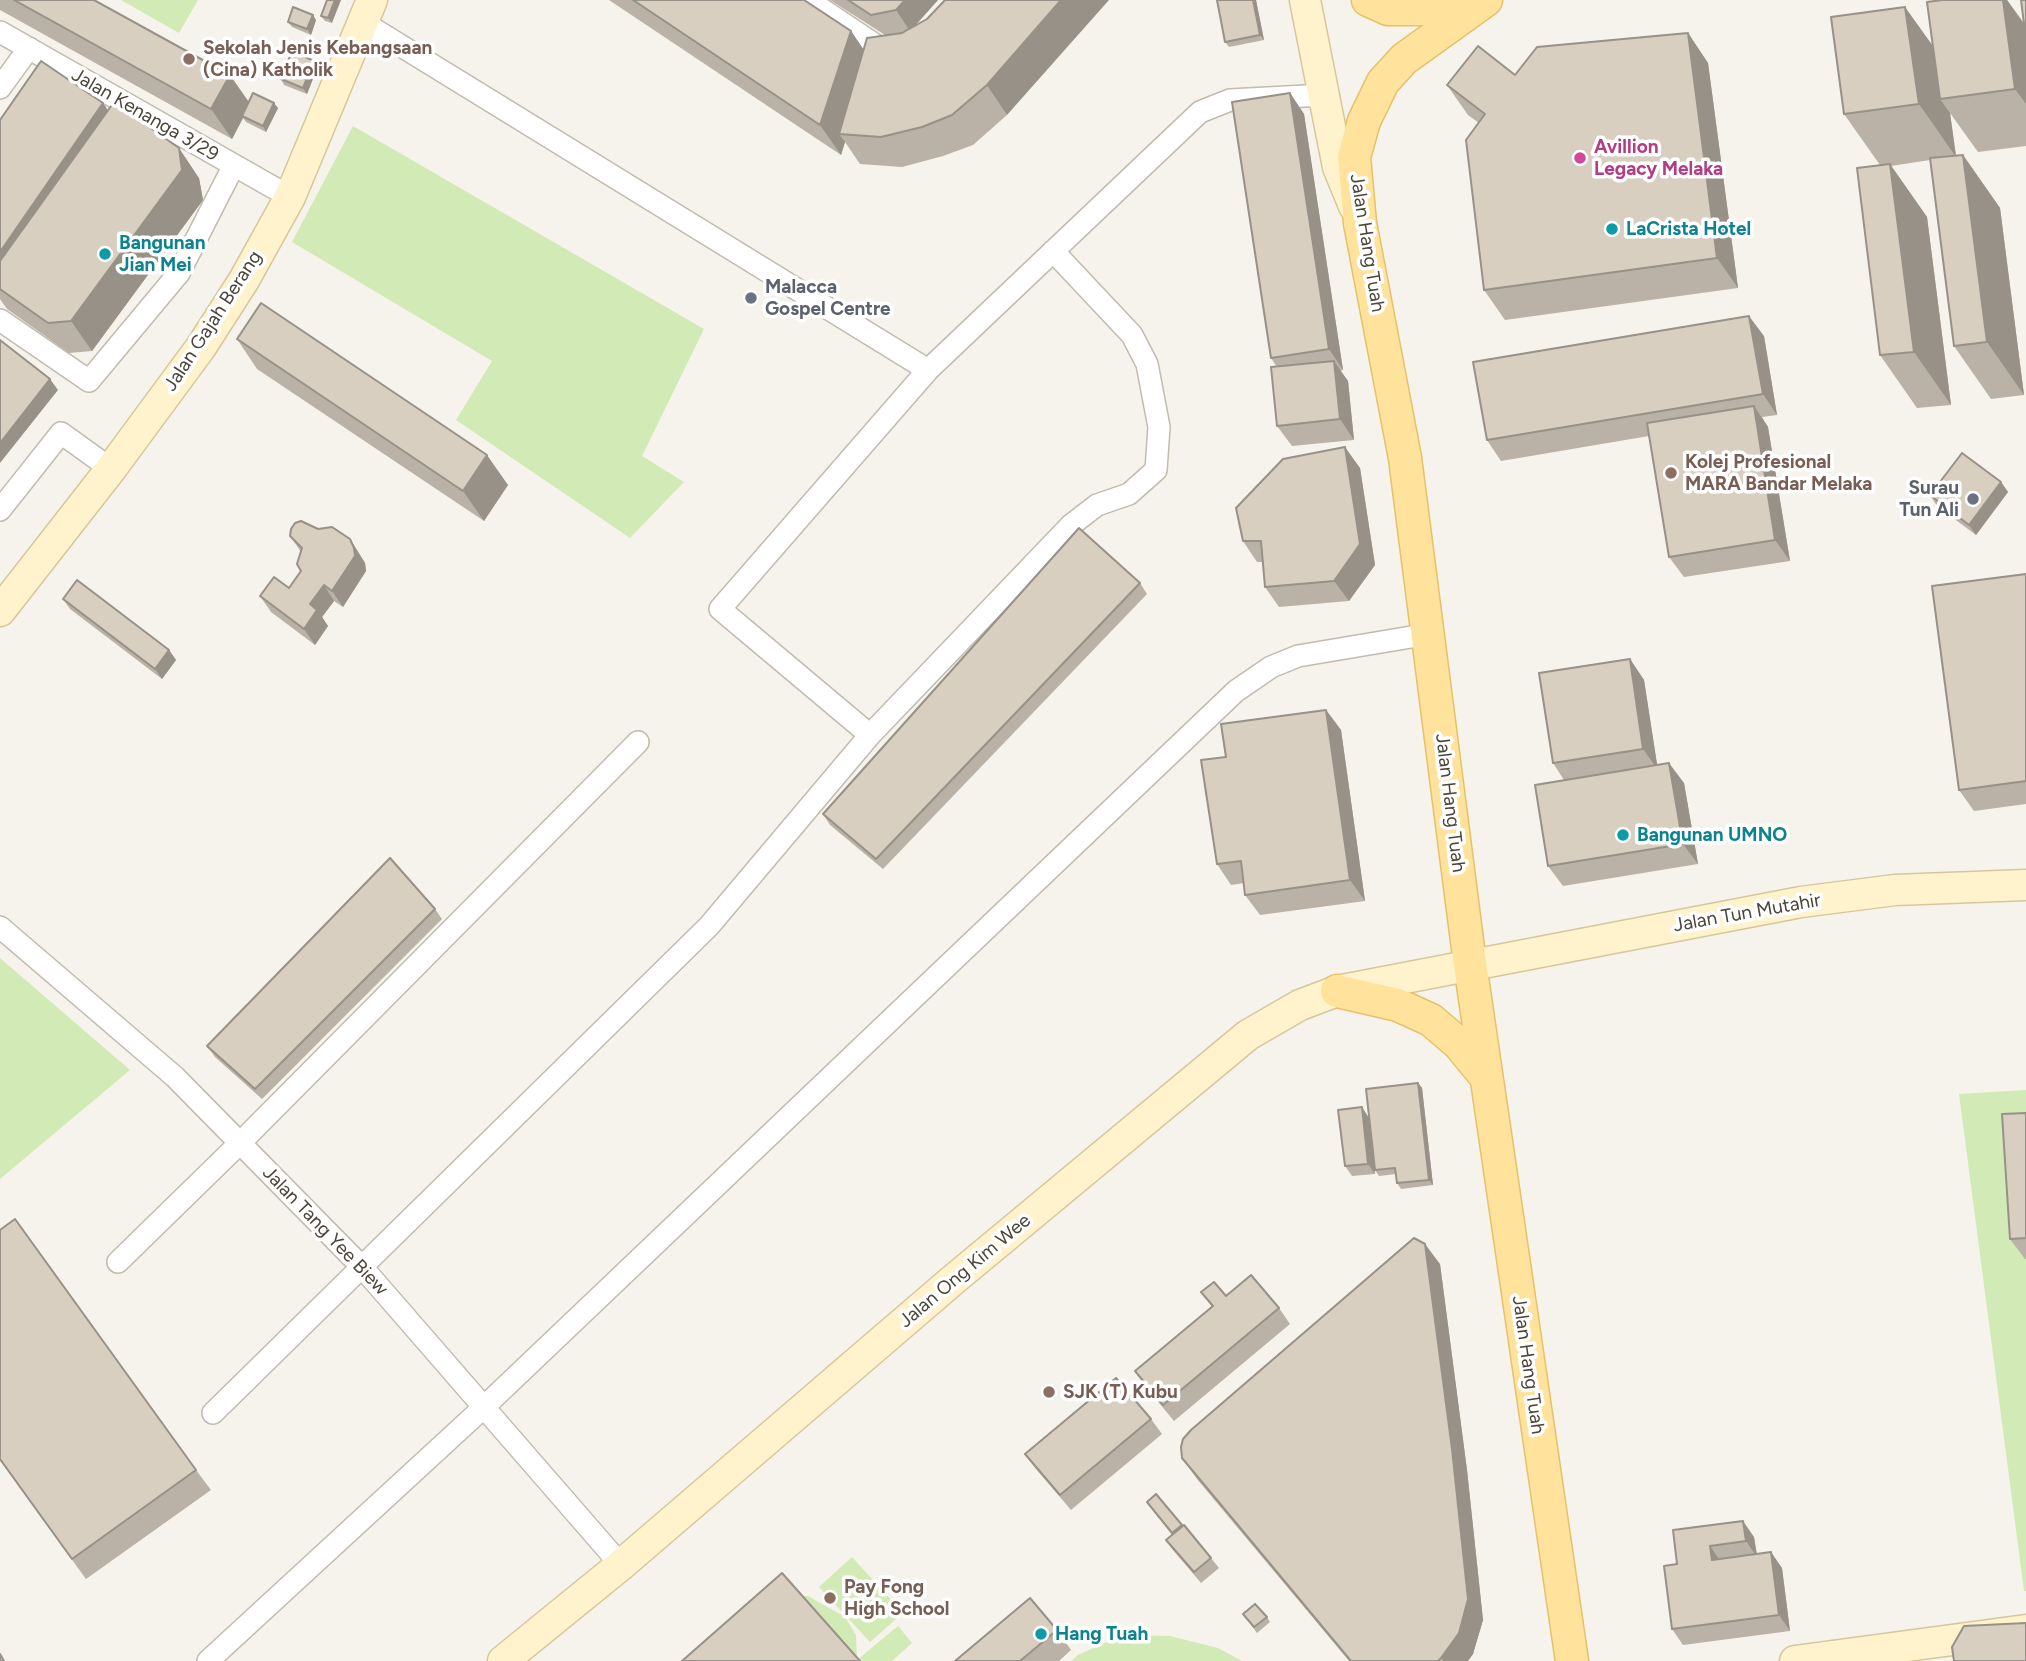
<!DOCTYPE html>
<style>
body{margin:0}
canvas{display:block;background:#f6f3ec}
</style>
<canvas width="2026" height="1661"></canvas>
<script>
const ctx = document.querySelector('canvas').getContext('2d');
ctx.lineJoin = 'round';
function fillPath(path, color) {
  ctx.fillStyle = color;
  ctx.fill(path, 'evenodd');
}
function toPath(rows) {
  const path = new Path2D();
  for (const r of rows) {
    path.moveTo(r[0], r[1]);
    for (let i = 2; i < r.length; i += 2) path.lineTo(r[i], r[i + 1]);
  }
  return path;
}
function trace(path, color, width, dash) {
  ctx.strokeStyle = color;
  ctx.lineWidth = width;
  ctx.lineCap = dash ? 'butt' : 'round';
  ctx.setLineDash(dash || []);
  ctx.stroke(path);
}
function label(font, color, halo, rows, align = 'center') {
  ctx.font = font + ' Figtree,sans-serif';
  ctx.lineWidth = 7;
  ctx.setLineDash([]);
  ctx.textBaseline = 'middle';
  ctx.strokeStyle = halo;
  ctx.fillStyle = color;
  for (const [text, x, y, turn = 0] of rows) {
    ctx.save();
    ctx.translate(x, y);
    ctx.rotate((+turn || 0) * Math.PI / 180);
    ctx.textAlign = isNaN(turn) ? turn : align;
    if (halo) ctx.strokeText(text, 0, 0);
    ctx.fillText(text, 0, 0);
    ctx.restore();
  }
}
fillPath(toPath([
 [121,0,198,0,179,33],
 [353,126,704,329,642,456,684,482,630,538,456,420,492,361,292,242],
 [0,958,130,1070,0,1179],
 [2026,1090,2026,1591,2024,1591,1959,1094],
 [852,1557,903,1613,870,1642,819,1587],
 [785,1596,808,1596,845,1617,856,1635,857,1660,898,1626,912,1643,892,1661,697,1661],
 [1122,1635,1170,1636,1218,1648,1242,1661,1071,1661,1078,1655]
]), '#d2eab5');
const street = toPath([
 [808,0,886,52,889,52],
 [364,23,928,370],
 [0,32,290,197],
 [0,88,29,48],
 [0,320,89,381,179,273,234,165],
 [0,510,61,433,111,469],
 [870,735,720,609,928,370,1200,112,1230,100,1324,95],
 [0,927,175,1077,362,1267,621,1565],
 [118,1262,240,1143,638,742],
 [213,1413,709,926,870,735,1071,525,1097,505,1129,494,1156,470,1159,427,1147,364,1132,335,1053,251],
 [208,1661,484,1407,1236,691,1271,667,1298,656,1429,634]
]);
const secondary = toPath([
 [1305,0,1338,167,1354,206],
 [0,611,111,469,201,347,244,280,290,197,372,0],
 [503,1661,621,1565,953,1280,1248,1035,1300,1005,1337,991,1801,902,1895,890,2026,885],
 [1795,1661,2026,1630]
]);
const primary = toPath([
 [1368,0,1388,9,1438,9,1479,1],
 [1486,0,1404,59,1383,82,1364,121,1354,157,1360,223,1405,458,1470,964,1572,1661],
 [1337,991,1398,1005,1431,1020,1459,1044,1486,1077]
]);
trace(street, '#c2bbae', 24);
trace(secondary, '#d6c79b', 33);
trace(primary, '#e6c16a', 35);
trace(street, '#fff', 21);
trace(secondary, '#fff3cd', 30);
trace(primary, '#ffe39c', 32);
fillPath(toPath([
 [0,0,94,0,249,102,278,108,266,132,246,122,243,118,232,139,0,10],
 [327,0,332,23,325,21,321,16],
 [609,0,804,0,851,31,864,50,885,35,830,0,938,0,916,25,927,19,945,0,1007,115,973,145,943,156,902,167,860,164,845,142,841,155],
 [1256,0,1264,40,1229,47,1225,42],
 [2007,0,2024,23,2026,0,2026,146,1978,152,1950,113,1956,155,1963,155,2000,208,2024,395,1991,399,1954,346,1930,160,1891,166,1927,217,1951,405,1917,408,1880,355,1880,165,1844,114,1933,46],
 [316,20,311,35,292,27,288,22],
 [1688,33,1708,63,1738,288,1505,320,1484,290,1479,123,1468,115,1447,85,1515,75],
 [318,66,307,94,284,85,281,79],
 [1290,93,1304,114,1343,370,1340,371,1348,381,1354,440,1292,446,1277,426,1277,367,1271,358],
 [103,103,108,110,199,178,203,200,92,351,69,353,7,309,0,299,0,120],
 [1764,336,1777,415,1762,417,1768,427,1790,561,1684,577,1669,557,1649,436,1501,461,1487,440],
 [237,339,508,485,484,521,257,369],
 [1360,468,1375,565,1349,601,1279,607,1265,587,1263,562,1257,562,1243,541],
 [2001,482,2008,492,1976,535,1937,506,1930,495],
 [318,529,350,539,365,563,366,571,343,607,334,601,322,617,328,626,315,645,271,612,260,596,289,588,301,571,301,552,290,536],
 [2026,574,2026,804,1974,811,1959,790],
 [1140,583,1147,594,883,869,830,825,823,814],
 [63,599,169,650,176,660,162,679,70,609],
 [1630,659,1644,680,1657,765,1684,783,1698,864,1563,886,1548,866,1564,780,1553,763],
 [1326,710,1341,730,1365,901,1260,915,1245,895,1244,883,1231,885,1217,864,1226,757],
 [435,909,442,919,262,1099,215,1057,207,1046],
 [1418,1083,1422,1088,1433,1185,1401,1189,1397,1183,1396,1174,1379,1176,1375,1170],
 [2026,1113,2026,1259,2025,1259,2010,1239],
 [1369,1118,1375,1174,1352,1176,1345,1166],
 [1440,1264,1467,1470,1483,1620,1473,1654,1468,1661,1349,1661,1197,1479,1182,1458],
 [1201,1292,1226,1296,1279,1308,1290,1324,1174,1421,1146,1387,1135,1371,1212,1307],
 [1151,1419,1162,1434,1071,1510,1036,1469,1025,1454],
 [0,1460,196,1470,211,1490,86,1579],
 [1156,1494,1211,1558,1219,1568,1201,1583,1173,1550,1166,1540,1173,1534,1147,1502],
 [1673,1530,1754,1537,1757,1554,1782,1568,1790,1631,1683,1645,1672,1629,1677,1564],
 [1243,1614,1267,1617,1270,1622,1257,1633],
 [1057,1630,1071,1650,1059,1661,955,1661]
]), '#bab2a6');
fillPath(toPath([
 [335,0,341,0,332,23,328,18],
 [905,0,938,0,910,31,896,10],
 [1061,0,1109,0,1007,115,987,85],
 [1253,0,1256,0,1264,40,1260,35],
 [2003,0,2007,0,2026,27,2026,104,2015,89],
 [1905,7,1943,60,1940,99,1950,113,1956,157,1919,104],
 [313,15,316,20,311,35,307,29],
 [851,31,871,61,839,134,845,142,841,155,820,125],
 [1688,33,1708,63,1738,288,1717,258],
 [314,61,318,66,307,94,303,88],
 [230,75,251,105,242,116,243,118,232,139,211,109],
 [1290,93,1304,114,1343,370,1329,349],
 [103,103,110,114,0,274,0,252],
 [274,103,278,108,266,132,263,126],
 [179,148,199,178,203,200,92,351,71,321],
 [1963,155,2000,208,2024,395,1987,342],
 [1890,164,1927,217,1951,405,1914,352],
 [1749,316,1764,336,1777,415,1763,394],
 [1334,361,1348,381,1354,440,1340,419],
 [50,379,58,390,0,463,0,443],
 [1754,406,1768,427,1790,561,1775,540],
 [1345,447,1360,468,1375,565,1349,601,1334,581],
 [487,455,508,485,484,521,463,491],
 [2001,482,2008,492,1976,535,1969,525],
 [350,539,365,563,366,571,343,607,332,591],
 [324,585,334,601,322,617,328,626,315,645,304,629,310,604],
 [169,650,176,660,162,679,155,669],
 [1630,659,1644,680,1658,770,1643,749],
 [1326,710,1341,730,1365,901,1350,880],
 [1669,763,1684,783,1698,864,1683,844],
 [1418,1083,1422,1088,1433,1185,1429,1180],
 [1362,1107,1369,1118,1375,1174,1368,1164],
 [1425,1244,1440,1264,1467,1470,1483,1620,1473,1654,1468,1661,1444,1661,1441,1658],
 [1743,1521,1754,1537,1757,1557,1746,1541],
 [1710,1546,1721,1562,1712,1560],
 [1771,1552,1782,1568,1790,1631,1779,1615]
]), '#979187');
const building = toPath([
 [14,0,94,0,230,75,211,109,14,0],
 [327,0,335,0,328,18,321,16,327,0],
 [633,0,804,0,851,31,820,125,633,0],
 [848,0,905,0,896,10,871,15,848,0],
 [945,0,1061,0,987,85,952,115,922,127,881,137,839,134,867,38,902,33,927,19,945,0],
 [1217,0,1253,0,1260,35,1225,42,1217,0],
 [1942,0,2003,0,2015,89,1940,99,1927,2,1942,0],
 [2021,0,2026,0,2026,40,2021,0],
 [293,7,313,15,307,29,288,22,293,7],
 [1905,7,1919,104,1844,114,1831,17,1905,7],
 [1688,33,1717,258,1484,290,1466,140,1485,114,1447,85,1478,46,1515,75,1537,47,1688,33],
 [292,51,314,61,303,88,281,79,292,51],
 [41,61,103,103,0,252,0,120,41,61],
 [253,93,274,103,263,126,242,116,253,93],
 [1290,93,1329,349,1271,358,1232,102,1290,93],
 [114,102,179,148,182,170,71,321,48,323,0,289,0,261,114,102],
 [1963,155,1987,342,1954,346,1930,158,1963,155],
 [1890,164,1914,352,1880,355,1857,168,1890,164],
 [261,303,487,455,463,491,237,339,261,303],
 [1749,316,1763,394,1487,440,1473,362,1749,316],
 [0,340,50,379,0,443,0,340],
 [1334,361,1340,419,1277,426,1271,367,1334,361],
 [1754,406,1775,540,1669,557,1647,423,1754,406],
 [1345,447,1360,544,1334,581,1265,587,1261,541,1243,541,1236,508,1283,459,1345,447],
 [1962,453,2001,482,1969,525,1930,495,1962,453],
 [301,521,318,529,332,527,350,539,354,548,355,556,332,591,324,585,310,604,317,610,304,629,260,596,274,577,289,588,301,571,297,564,302,548,290,536,291,529,295,523,301,521],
 [1079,528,1140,583,876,859,823,814,1079,528],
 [2026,574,2026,781,1959,790,1932,586,2026,574],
 [77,580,169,650,155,669,63,599,77,580],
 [1630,659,1643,749,1553,763,1539,673,1630,659],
 [1326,710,1350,880,1245,895,1241,861,1217,864,1201,760,1226,757,1221,724,1326,710],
 [1669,763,1683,844,1548,866,1535,785,1669,763],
 [390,858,435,909,255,1089,207,1046,390,858],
 [1418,1083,1429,1180,1397,1183,1395,1168,1375,1170,1366,1089,1418,1083],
 [1362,1107,1368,1164,1345,1166,1338,1110,1362,1107],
 [2026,1113,2026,1238,2010,1239,2002,1114,2026,1113],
 [15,1219,196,1470,72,1559,0,1459,0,1230,15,1219],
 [1414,1238,1425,1244,1452,1449,1468,1599,1459,1633,1441,1658,1438,1661,1351,1661,1182,1458,1181,1447,1183,1439,1191,1430,1414,1238],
 [1251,1275,1279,1308,1163,1405,1135,1371,1213,1306,1201,1292,1214,1282,1226,1296,1251,1275],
 [1116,1378,1151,1419,1060,1495,1025,1454,1116,1378],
 [1156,1494,1182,1525,1172,1533,1147,1502,1156,1494],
 [1743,1521,1746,1541,1710,1546,1712,1560,1771,1552,1779,1615,1672,1629,1664,1566,1677,1564,1673,1530,1743,1521],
 [1184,1525,1211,1558,1194,1572,1166,1540,1184,1525],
 [782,1573,860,1661,682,1661,782,1573],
 [1030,1598,1057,1630,1020,1661,955,1661,1030,1598],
 [1255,1604,1267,1617,1254,1627,1243,1614,1255,1604],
 [2026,1623,2026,1661,1954,1661,1952,1647,1964,1626,2026,1623],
 [0,1654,4,1661,0,1661,0,1654]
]);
fillPath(building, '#d8cfc1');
trace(building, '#979187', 2);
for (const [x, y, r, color] of [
 [189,59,7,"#8d6e63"],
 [1580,158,7,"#d1479c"],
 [1612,229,7,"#0f9aa8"],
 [105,254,7,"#0f9aa8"],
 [751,298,7,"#6b7280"],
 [1671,473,7,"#8d6e63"],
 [1973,499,7,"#6b7280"],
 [1623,835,7,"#0f9aa8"],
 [1049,1392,7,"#8d6e63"],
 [830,1598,7,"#8d6e63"],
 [1041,1634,7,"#0f9aa8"]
]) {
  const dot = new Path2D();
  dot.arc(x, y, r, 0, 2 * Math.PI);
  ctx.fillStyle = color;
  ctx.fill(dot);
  trace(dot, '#fff', 2.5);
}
label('bold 19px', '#785e54', '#fff', [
 ["Sekolah Jenis Kebangsaan",203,48],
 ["(Cina) Katholik",203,70],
 ["Kolej Profesional",1685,462],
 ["MARA Bandar Melaka",1685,484],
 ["SJK (T) Kubu",1063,1392],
 ["Pay Fong",844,1587],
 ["High School",844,1609]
], 'left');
label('19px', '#4b4439', '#fff', [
 ["Jalan Kenanga 3/29",145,115,30],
 ["Jalan Hang Tuah",1367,243,81],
 ["Jalan Gajah Berang",213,321,-57],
 ["Jalan Hang Tuah",1450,803,83],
 ["Jalan Tun Mutahir",1747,913,-10],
 ["Jalan Tang Yee Biew",325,1231,46],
 ["Jalan Ong Kim Wee",965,1271,-40],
 ["Jalan Hang Tuah",1528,1365,82]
]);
label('bold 19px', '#b23c85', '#fff', [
 ["Avillion",1594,147],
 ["Legacy Melaka",1594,169]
], 'left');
label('bold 19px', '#0d838f', '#fff', [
 ["LaCrista Hotel",1626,229],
 ["Bangunan",119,243],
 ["Jian Mei",119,265],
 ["Bangunan UMNO",1637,835],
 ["Hang Tuah",1055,1634]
], 'left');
label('bold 19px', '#5b616d', '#fff', [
 ["Malacca",765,287],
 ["Gospel Centre",765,309],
 ["Surau",1959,488,"right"],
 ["Tun Ali",1959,510,"right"]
], 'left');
</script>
